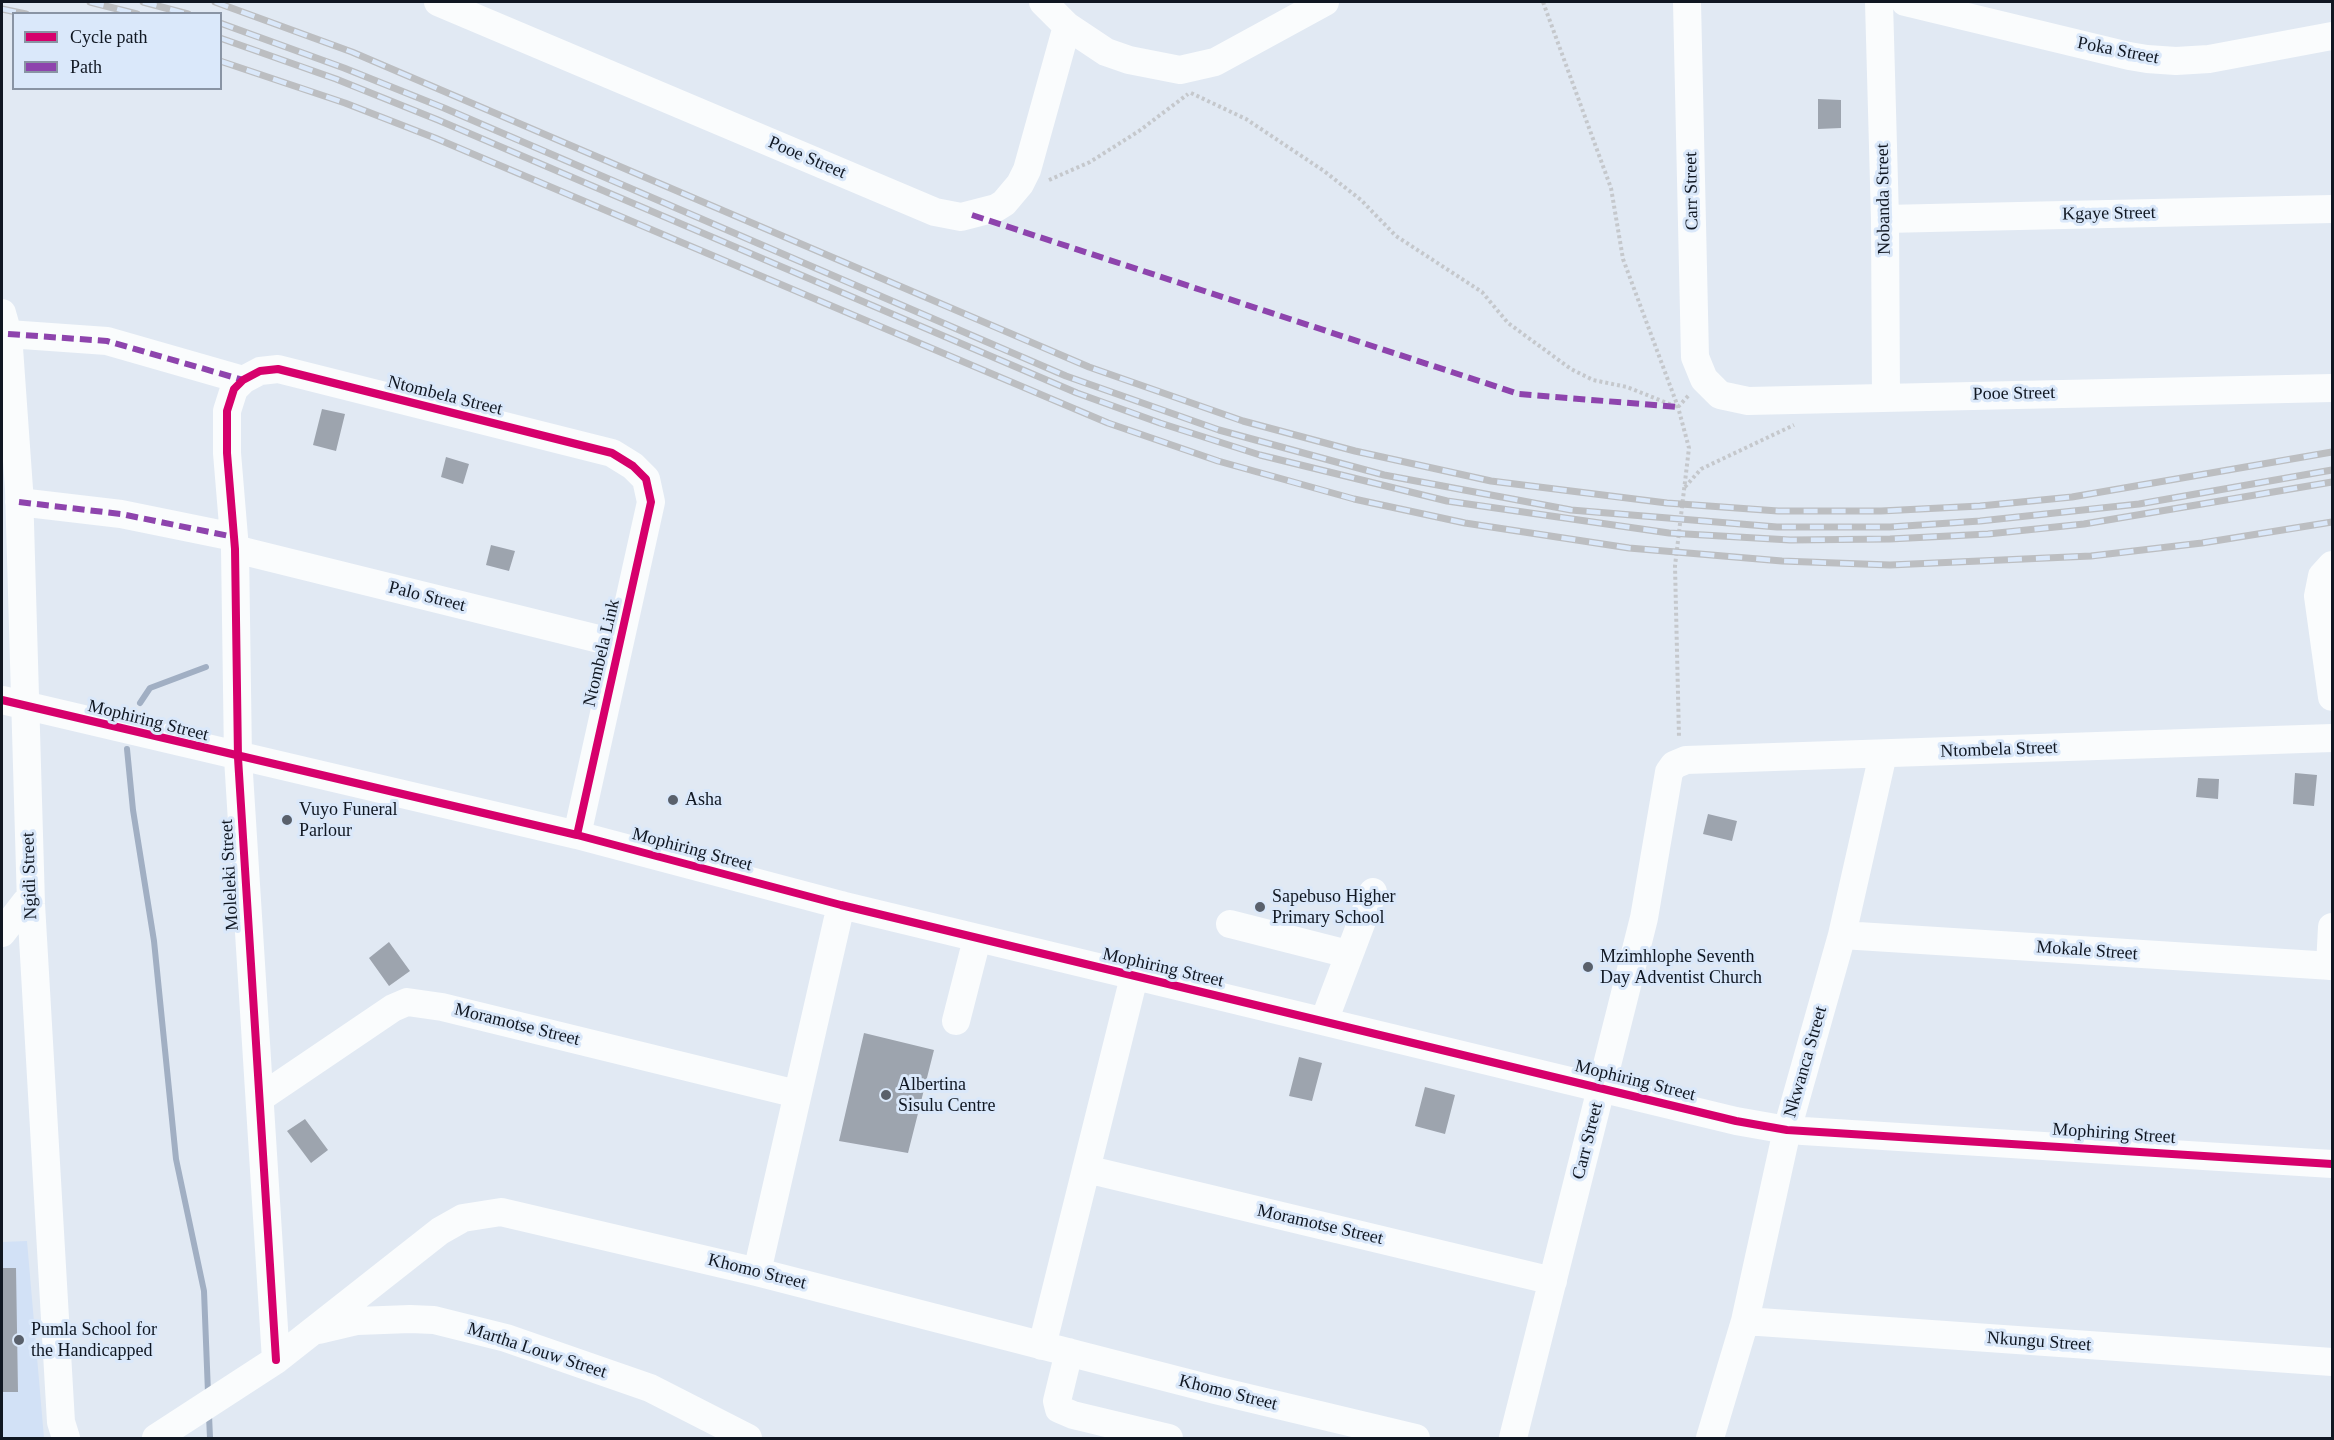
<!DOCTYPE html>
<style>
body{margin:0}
#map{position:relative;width:2334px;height:1440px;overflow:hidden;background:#e1e9f3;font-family:"Times New Roman",serif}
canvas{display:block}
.frame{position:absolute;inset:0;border:3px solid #101722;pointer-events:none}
.legend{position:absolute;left:12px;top:12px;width:210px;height:78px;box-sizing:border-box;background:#dae8fa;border:2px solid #8994a4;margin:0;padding:8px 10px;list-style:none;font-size:18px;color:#101722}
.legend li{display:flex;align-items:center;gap:12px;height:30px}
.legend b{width:30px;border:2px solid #8994a4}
</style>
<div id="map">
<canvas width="2334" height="1440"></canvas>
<div class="frame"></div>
<ul class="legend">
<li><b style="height:8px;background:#d6006c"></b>Cycle path</li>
<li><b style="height:8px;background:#8e44ad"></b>Path</li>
</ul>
</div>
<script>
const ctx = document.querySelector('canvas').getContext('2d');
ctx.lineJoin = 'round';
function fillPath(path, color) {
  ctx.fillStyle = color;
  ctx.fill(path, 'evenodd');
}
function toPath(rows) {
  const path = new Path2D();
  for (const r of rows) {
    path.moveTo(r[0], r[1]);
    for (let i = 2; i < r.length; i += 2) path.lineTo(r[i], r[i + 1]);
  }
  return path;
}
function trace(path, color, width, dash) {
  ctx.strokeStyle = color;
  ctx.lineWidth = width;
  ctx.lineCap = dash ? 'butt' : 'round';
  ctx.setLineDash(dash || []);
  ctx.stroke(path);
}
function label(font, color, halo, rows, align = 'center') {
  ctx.font = font + ' "Times New Roman",serif';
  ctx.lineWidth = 6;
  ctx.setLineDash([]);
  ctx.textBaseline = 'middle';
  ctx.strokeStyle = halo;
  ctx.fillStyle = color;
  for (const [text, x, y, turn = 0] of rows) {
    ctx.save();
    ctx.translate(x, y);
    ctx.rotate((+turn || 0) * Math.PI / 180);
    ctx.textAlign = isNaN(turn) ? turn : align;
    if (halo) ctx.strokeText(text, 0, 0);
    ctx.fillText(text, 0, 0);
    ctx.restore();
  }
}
fillPath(toPath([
 [27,1241,44,1438,2,1438,2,1242]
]), '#d2e1f6');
trace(toPath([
 [140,703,150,688,206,667],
 [127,749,133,810,154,941,176,1159,204,1291,208,1393],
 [209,1415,210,1438]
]), '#a1afc3', 6);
fillPath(toPath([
 [1818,99,1841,100,1841,128,1818,129],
 [322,409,345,414,336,451,313,445],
 [446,457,469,464,463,484,441,477],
 [491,545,515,551,509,571,486,565],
 [2295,773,2317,775,2314,806,2293,804],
 [2198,778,2219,779,2218,799,2196,797],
 [1708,814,1737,821,1732,841,1703,834],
 [389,942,410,971,389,986,369,958],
 [864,1033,934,1050,908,1153,839,1141],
 [1299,1057,1322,1063,1312,1101,1289,1096],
 [1425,1087,1455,1095,1445,1134,1415,1126],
 [305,1119,328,1150,311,1163,287,1131],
 [2,1268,16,1268,18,1392,2,1392]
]), '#9da4ae');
trace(toPath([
 [1543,2,1611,188,1623,259,1678,407,1689,448,1675,566,1679,737],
 [1191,93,1246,119,1324,171,1361,200,1396,236,1482,292,1508,323,1571,369,1593,380,1627,387,1677,407],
 [1049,180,1090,162,1139,131,1188,94],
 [1678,407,1689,395],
 [1685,487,1701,469,1794,425]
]), '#c5c8cc', 4, [3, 3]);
trace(toPath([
 [438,2,935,212,961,217,996,208,1004,203,1020,184,1027,170,1067,26],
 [1043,2,1067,26,1106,52,1129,60,1180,70,1215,62,1325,2],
 [1687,2,1695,357,1704,379,1720,395,1748,401,2332,388],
 [1879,2,1885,219,1886,397],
 [1905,2,2129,56,2147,59,2176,61,2209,59,2332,36],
 [1885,219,2332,209],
 [2,313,8,334,19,489,31,904,61,1422,66,1438],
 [8,334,107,341,243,380],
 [19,502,121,514,234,537],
 [235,549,619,644],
 [2332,565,2322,576,2318,596,2332,697],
 [2,700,577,835,841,905,1736,1121,1787,1130,2332,1164],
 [1230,924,1348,954],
 [2,933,25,903],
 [1842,935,2332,966],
 [2330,966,2332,927],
 [956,1021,977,939],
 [1324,1021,1373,892],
 [260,1098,393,1008,407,1002,442,1007,797,1094],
 [1086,1169,1553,1281],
 [757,1272,841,905],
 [1745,1321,2332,1362],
 [319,1330,357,1321,410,1319,434,1320,506,1338,650,1388,748,1438],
 [1042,1346,1134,977],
 [1069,1352,1057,1401,1059,1409,1073,1415,1169,1438],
 [276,1360,238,758,235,549,227,453,227,411,234,389,243,380,260,371,278,369,612,453,633,466,646,479,651,502,577,835],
 [156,1438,276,1360,440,1231,463,1218,501,1212,757,1272,1215,1390,1416,1438],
 [1513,1438,1644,918,1669,772,1674,765,1686,760,2332,738],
 [1710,1438,1745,1321,1787,1130,1842,935,1883,754]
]), '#fafcfd', 28);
const rail = toPath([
 [90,2,137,14],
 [143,2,188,14],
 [215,2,352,52,1089,367,1243,421,1355,451,1491,481,1667,503,1778,511,1881,511,1980,506,2072,497,2332,452],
 [2,9,26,14],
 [220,23,344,68,444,108,1066,376,1219,430,1384,475,1571,510,1777,527,1890,527,1980,521,2139,504,2332,470],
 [220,38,336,79,438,120,1077,393,1160,423,1260,455,1447,501,1669,533,1790,540,1890,539,1988,534,2084,524,2332,482],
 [220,61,345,103,435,138,1108,423,1218,461,1354,499,1465,523,1629,548,1782,561,1890,565,2091,556,2202,543,2332,522]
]);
trace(rail, '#bcbec1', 7);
trace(rail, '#dae8fa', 4.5, [14]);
trace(toPath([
 [972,215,1519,394,1678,407],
 [8,334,107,341,243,380],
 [19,502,121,514,234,537]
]), '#8e44ad', 6, [12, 6]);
trace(toPath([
 [2,700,577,835,841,905,1736,1121,1787,1130,2332,1164],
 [276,1360,238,758,235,549,227,453,227,411,234,389,243,380,260,371,278,369,612,453,633,466,646,479,651,502,577,835]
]), '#d6006c', 8);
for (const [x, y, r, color] of [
 [673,800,6,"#59606b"],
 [287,820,6,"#59606b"],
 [1260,907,6,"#59606b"],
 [1588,967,6,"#59606b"],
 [886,1095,6,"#59606b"],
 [19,1340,6,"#59606b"]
]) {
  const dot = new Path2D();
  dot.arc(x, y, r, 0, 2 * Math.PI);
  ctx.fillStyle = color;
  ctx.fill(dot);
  trace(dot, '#dae8fa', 2);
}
label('18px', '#101722', '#dae8fa', [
 ["Poka Street",2118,51,11],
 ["Pooe Street",807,158,23],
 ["Carr Street",1692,191,-91],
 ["Nobanda Street",1884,199,-91],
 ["Kgaye Street",2109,214,-1],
 ["Pooe Street",2014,394,-1],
 ["Ntombela Street",445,396,14],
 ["Palo Street",427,597,14],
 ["Ntombela Link",602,653,-77],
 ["Mophiring Street",148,721,14],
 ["Ntombela Street",1999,750,-2],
 ["Mophiring Street",692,850,15],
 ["Moleleki Street",230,875,-93],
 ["Ngidi Street",30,876,-92],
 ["Mokale Street",2087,951,4],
 ["Mophiring Street",1163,968,13],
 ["Moramotse Street",517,1025,14],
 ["Nkwanca Street",1806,1062,-74],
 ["Mophiring Street",1635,1081,14],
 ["Mophiring Street",2114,1134,4],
 ["Carr Street",1588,1141,-76],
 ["Moramotse Street",1320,1225,13],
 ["Khomo Street",757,1272,14],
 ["Nkungu Street",2039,1342,4],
 ["Martha Louw Street",537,1351,18],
 ["Khomo Street",1228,1393,14]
]);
label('18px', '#101722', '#dae8fa', [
 ["Asha",685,800],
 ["Vuyo Funeral",299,810],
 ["Parlour",299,831],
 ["Sapebuso Higher",1272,897],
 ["Primary School",1272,918],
 ["Mzimhlophe Seventh",1600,957],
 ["Day Adventist Church",1600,978],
 ["Albertina",898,1085],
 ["Sisulu Centre",898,1106],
 ["Pumla School for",31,1330],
 ["the Handicapped",31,1351]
], 'left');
</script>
